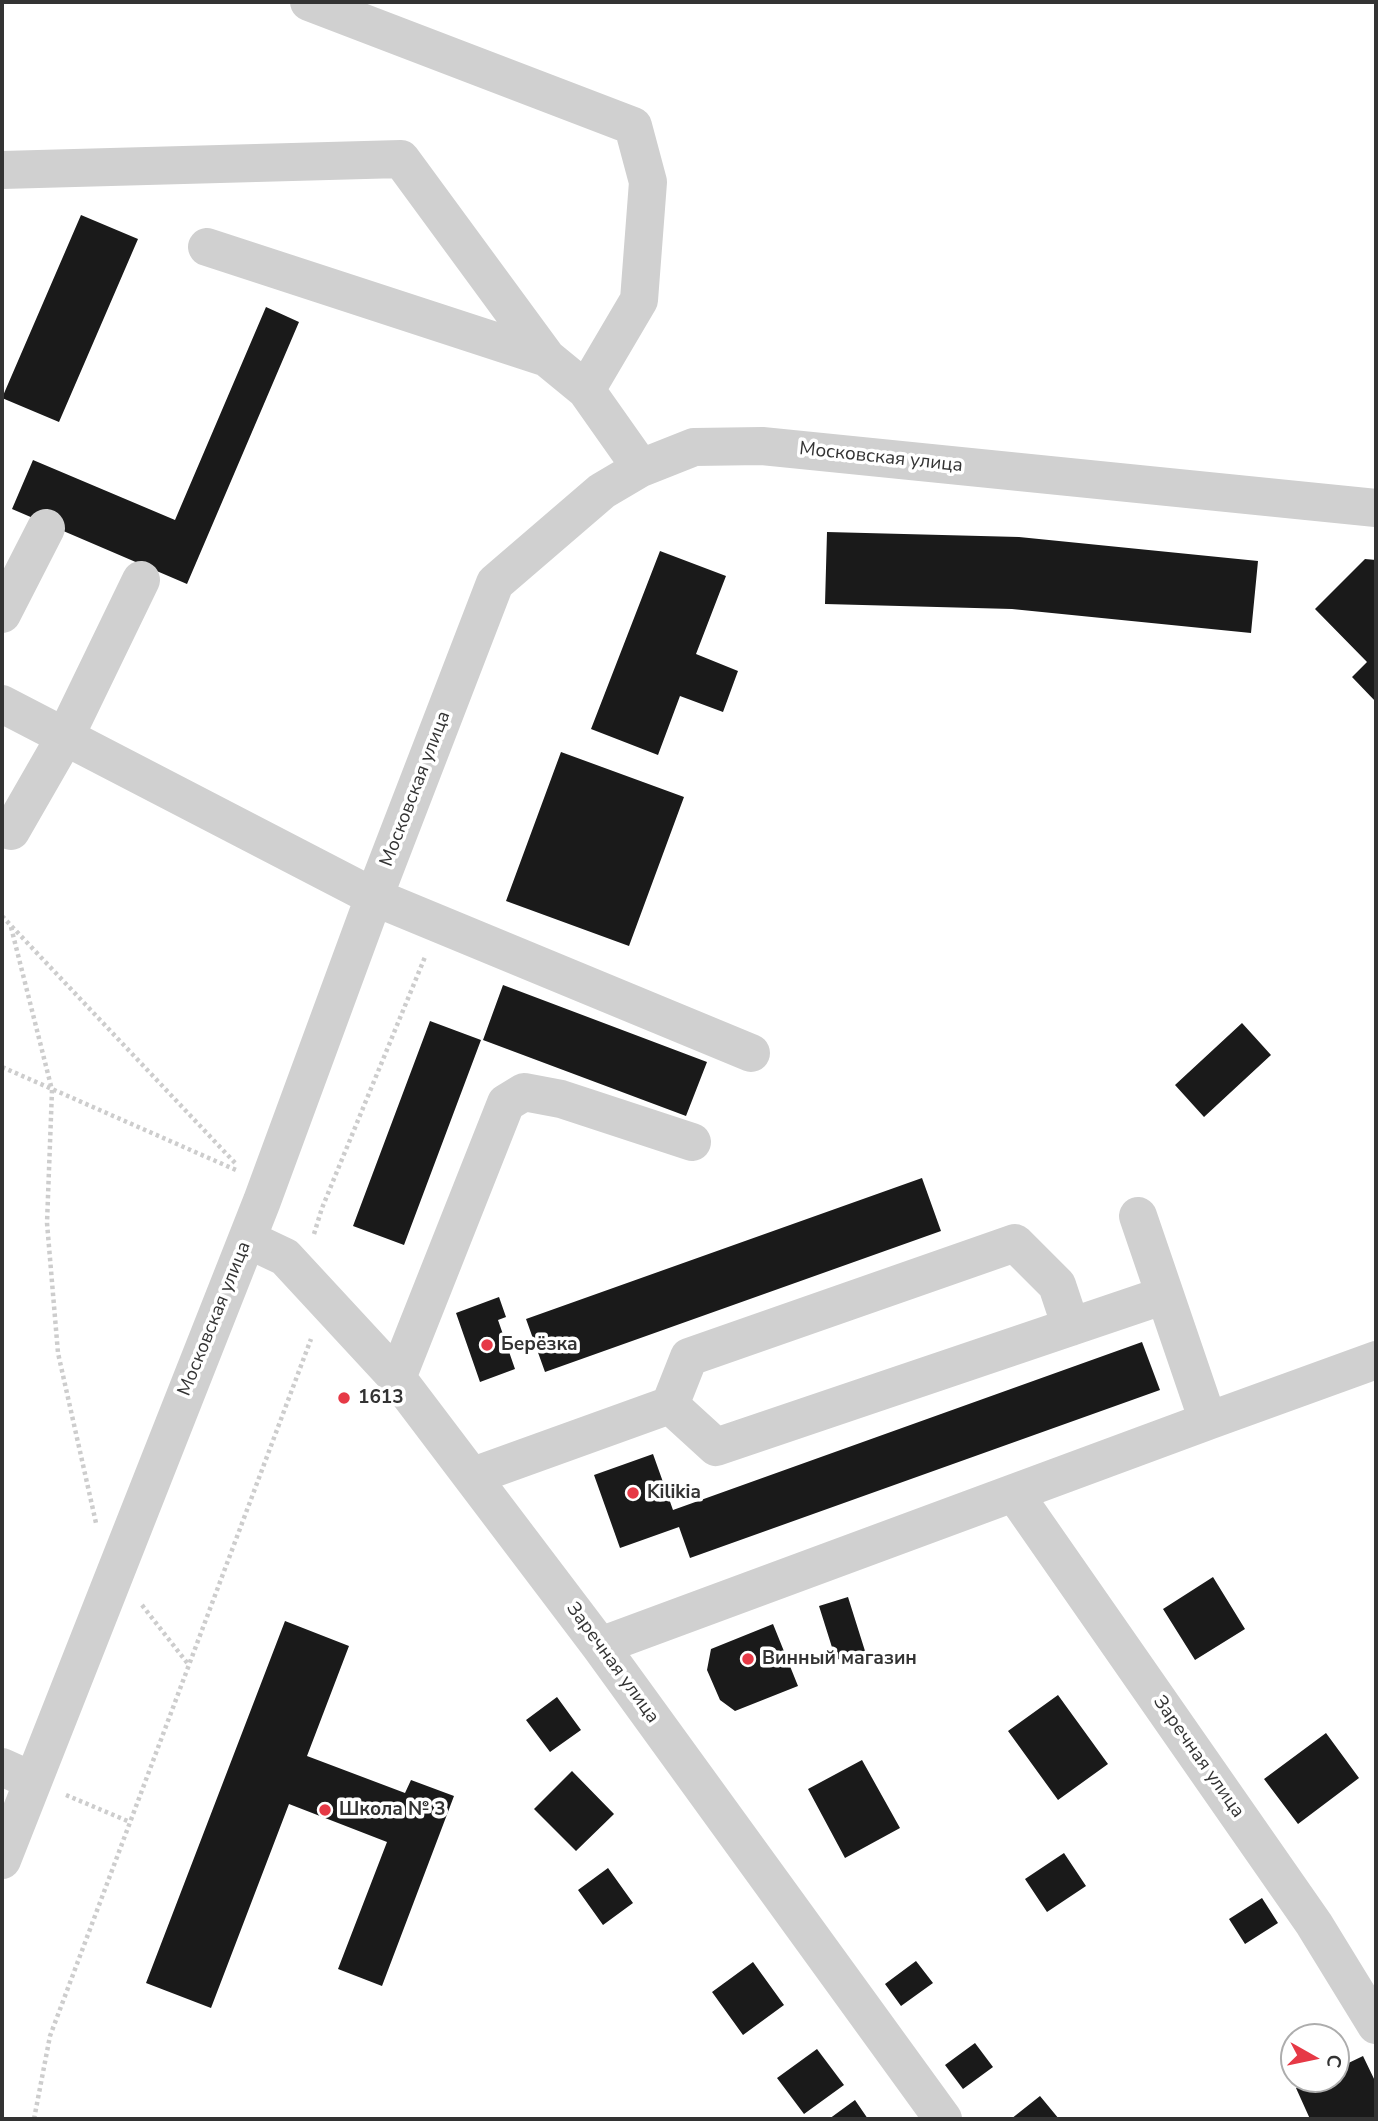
<!DOCTYPE html>
<meta charset="utf-8">
<style>
body{margin:0}
#map{position:relative;width:1378px;height:2121px;overflow:hidden;background:#fff;font-family:"Nunito Sans",sans-serif}
canvas{display:block}
.frame{position:absolute;inset:0;border:4px solid #333;pointer-events:none}
.north{position:absolute;left:1280px;top:2023px;width:70px;height:70px;box-sizing:border-box;background:#fff;border:2px solid #adadad;border-radius:50%;rotate:99deg;font-size:19px;font-weight:700;line-height:28px;text-align:center;color:#333}
.north::after{content:'';display:block;margin:auto;width:24px;height:32px;background:#e63946;clip-path:polygon(50% 0,100% 100%,50% 72%,0 100%)}
</style>
<div id="map">
<canvas width="1378" height="2121"></canvas>
<div class="frame"></div>
<div class="north">С</div>
</div>
<script>
const ctx = document.querySelector('canvas').getContext('2d');
ctx.lineJoin = 'round';
function fillPath(path, color) {
  ctx.fillStyle = color;
  ctx.fill(path, 'evenodd');
}
function toPath(rows) {
  const path = new Path2D();
  for (const r of rows) {
    path.moveTo(r[0], r[1]);
    for (let i = 2; i < r.length; i += 2) path.lineTo(r[i], r[i + 1]);
  }
  return path;
}
function trace(path, color, width, dash) {
  ctx.strokeStyle = color;
  ctx.lineWidth = width;
  ctx.lineCap = dash ? 'butt' : 'round';
  ctx.setLineDash(dash || []);
  ctx.stroke(path);
}
function label(font, color, halo, rows, align = 'center') {
  ctx.font = font + ' "Nunito Sans",sans-serif';
  ctx.lineWidth = 7;
  ctx.setLineDash([]);
  ctx.textBaseline = 'middle';
  ctx.strokeStyle = halo;
  ctx.fillStyle = color;
  for (const [text, x, y, turn = 0] of rows) {
    ctx.save();
    ctx.translate(x, y);
    ctx.rotate((+turn || 0) * Math.PI / 180);
    ctx.textAlign = isNaN(turn) ? turn : align;
    if (halo) ctx.strokeText(text, 0, 0);
    ctx.fillText(text, 0, 0);
    ctx.restore();
  }
}
fillPath(toPath([
 [81,215,138,239,59,422,2,398],
 [266,307,299,322,187,584,12,509,33,460,175,520],
 [827,532,1019,537,1258,561,1251,633,1012,609,825,604],
 [660,551,726,576,696,654,738,671,723,712,680,696,658,755,591,729],
 [1365,559,1376,560,1376,702,1352,677,1367,662,1315,609],
 [561,752,684,797,629,946,506,901],
 [503,985,707,1062,686,1116,483,1040],
 [430,1021,481,1040,404,1245,353,1226],
 [1242,1023,1271,1055,1204,1117,1175,1085],
 [922,1178,941,1231,545,1372,526,1319],
 [499,1297,506,1317,498,1320,515,1369,480,1382,456,1313],
 [1142,1342,1160,1390,690,1558,679,1527,620,1548,594,1475,653,1454,673,1510],
 [1213,1577,1245,1629,1195,1660,1163,1609],
 [848,1597,865,1651,836,1660,819,1606],
 [285,1621,349,1646,307,1756,405,1793,411,1780,454,1796,382,1986,338,1969,387,1842,289,1804,211,2008,146,1983],
 [773,1624,798,1686,735,1711,720,1700,707,1670,711,1649],
 [1058,1695,1108,1764,1058,1800,1008,1731],
 [557,1697,581,1730,550,1752,526,1720],
 [1326,1733,1359,1778,1298,1824,1264,1779],
 [862,1760,900,1828,845,1858,808,1789],
 [572,1771,614,1814,576,1851,534,1809],
 [1064,1853,1086,1886,1047,1912,1025,1879],
 [608,1868,633,1903,603,1925,578,1890],
 [1262,1898,1278,1923,1245,1944,1229,1919],
 [916,1961,933,1983,901,2006,885,1984],
 [753,1962,784,2005,743,2035,712,1992],
 [975,2043,993,2067,963,2089,945,2065],
 [817,2049,844,2085,804,2114,777,2078],
 [1363,2056,1376,2083,1376,2118,1310,2119,1296,2088,1315,2079,1336,2079,1336,2069],
 [1040,2096,1059,2119,1011,2119],
 [855,2100,868,2119,829,2119]
]), '#1a1a1a');
trace(toPath([
 [2,916,237,1165],
 [11,927,52,1090,47,1223,58,1353,96,1523],
 [2,1067,236,1170],
 [314,1234,322,1208,425,957],
 [142,1605,188,1664],
 [66,1795,130,1822],
 [34,2119,50,2036,311,1339]
]), '#cdcdcd', 4.5, [3.5, 3.5]);
trace(toPath([
 [309,2,633,126,648,182,639,300,586,390],
 [2,170,401,159,547,358,586,390,641,468],
 [207,247,547,358],
 [2,614,46,528],
 [2,704,374,897,751,1053],
 [11,831,65,737,141,580],
 [247,1239,285,1257,397,1378,600,1646,943,2119],
 [397,1378,506,1103,524,1092,561,1099,692,1142],
 [670,1405,689,1357,1015,1243,1057,1285,1071,1327],
 [1208,1421,1376,1360],
 [473,1476,670,1405,716,1447,1165,1295],
 [1014,1493,1314,1924,1376,2025],
 [600,1646,1208,1421,1138,1216],
 [2,1767,33,1781],
 [2,1860,262,1201,374,897,495,583,602,491,641,468,694,447,762,446,1376,508]
]), '#d0d0d0', 38);
for (const [x, y, r, color] of [
 [487,1345,7,"#e63946"],
 [344,1398,7,"#e63946"],
 [633,1493,7,"#e63946"],
 [748,1659,7,"#e63946"],
 [325,1810,7,"#e63946"]
]) {
  const dot = new Path2D();
  dot.arc(x, y, r, 0, 2 * Math.PI);
  ctx.fillStyle = color;
  ctx.fill(dot);
  trace(dot, '#fff', 2.5);
}
label('19px', '#333', '#fff', [
 ["Московская улица",881,458,6],
 ["Московская улица",416,789,-69],
 ["Московская улица",215,1319,-68],
 ["Заречная улица",612,1663,54],
 ["Заречная улица",1198,1757,55]
]);
label('bold 19px', '#333', '#fff', [
 ["Берёзка",501,1345],
 ["1613",358,1398],
 ["Kilikia",647,1493],
 ["Винный магазин",762,1659],
 ["Школа № 3",339,1810]
], 'left');
</script>
